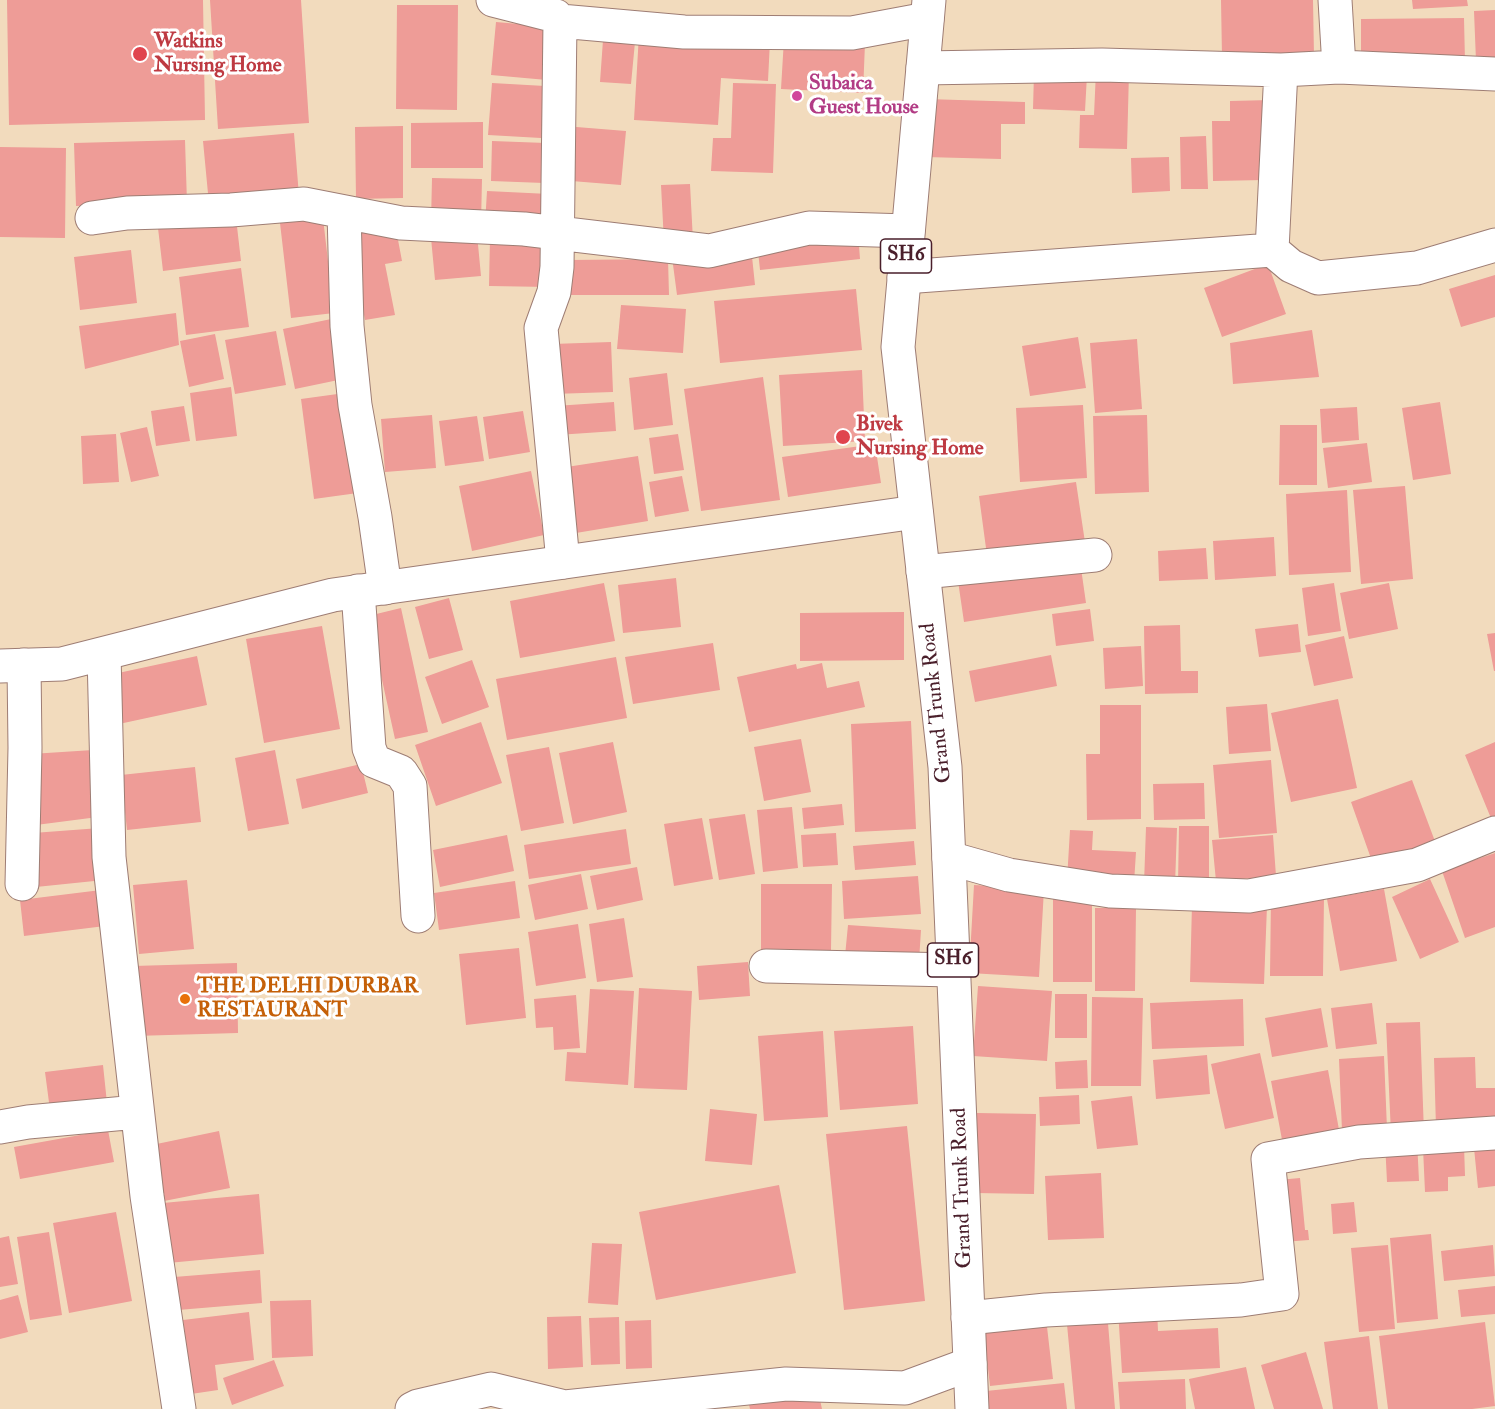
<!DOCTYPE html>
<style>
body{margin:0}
canvas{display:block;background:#f2dbbd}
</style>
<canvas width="1495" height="1409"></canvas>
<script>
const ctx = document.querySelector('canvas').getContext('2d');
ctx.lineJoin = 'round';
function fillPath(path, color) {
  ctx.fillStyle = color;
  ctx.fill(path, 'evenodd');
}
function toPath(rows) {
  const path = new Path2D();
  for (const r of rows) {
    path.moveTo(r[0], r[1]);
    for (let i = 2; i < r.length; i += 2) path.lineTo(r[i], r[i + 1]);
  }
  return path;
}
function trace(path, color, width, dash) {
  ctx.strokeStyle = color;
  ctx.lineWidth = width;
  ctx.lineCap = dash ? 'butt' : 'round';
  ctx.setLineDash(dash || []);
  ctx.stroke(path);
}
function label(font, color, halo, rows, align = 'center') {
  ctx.font = font + ' "IM FELL Double Pica",serif';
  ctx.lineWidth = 6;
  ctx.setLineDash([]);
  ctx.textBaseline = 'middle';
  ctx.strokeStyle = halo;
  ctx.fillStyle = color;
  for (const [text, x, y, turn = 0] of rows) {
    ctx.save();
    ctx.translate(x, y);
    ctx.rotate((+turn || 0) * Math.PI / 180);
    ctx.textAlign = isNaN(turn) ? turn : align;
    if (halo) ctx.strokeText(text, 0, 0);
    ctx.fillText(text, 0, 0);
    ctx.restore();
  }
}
fillPath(toPath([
 [7,0,203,0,205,120,9,125],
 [210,0,301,0,309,123,218,129],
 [1221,0,1313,0,1314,56,1222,57],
 [1412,0,1467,0,1468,6,1413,9],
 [397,5,458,5,457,110,396,109],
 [1495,10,1495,60,1476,61,1474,11],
 [1464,18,1465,62,1361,63,1361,19],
 [496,22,552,27,547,80,491,75],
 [639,34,770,41,768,81,721,78,718,125,634,120],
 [784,39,865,43,863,93,781,89],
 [603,40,635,42,631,84,600,82],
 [1096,71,1129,72,1127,149,1079,148,1080,115,1094,115],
 [1034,73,1087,75,1085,111,1033,109],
 [492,83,545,86,541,138,488,135],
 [733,83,776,84,773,173,711,171,713,138,731,138],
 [926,99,1025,102,1025,124,1001,124,1001,159,925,157],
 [1271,100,1264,180,1213,181,1212,121,1230,121,1230,101],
 [483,122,483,168,411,168,411,123],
 [403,126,403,198,356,199,355,127],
 [564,126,626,131,621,185,559,180],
 [294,133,299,196,209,204,203,141],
 [1206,136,1208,189,1181,189,1180,137],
 [185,140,187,203,76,206,74,143],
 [492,141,546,143,544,183,491,181],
 [0,147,66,148,65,238,0,237],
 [1169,157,1170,191,1132,193,1131,158],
 [432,178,482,179,481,224,431,222],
 [690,184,693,241,664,242,661,185],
 [487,191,549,194,548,227,485,224],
 [236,218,241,261,163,271,158,228],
 [323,218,334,313,291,318,280,223],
 [395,224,402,261,385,264,395,315,365,320,349,233],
 [858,232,860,259,760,270,757,242],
 [477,234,481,276,435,280,431,238],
 [490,238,550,239,549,287,489,286],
 [751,247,755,285,677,295,672,257],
 [131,250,137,303,80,310,74,257],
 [668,259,669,295,570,295,569,260],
 [1268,264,1286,314,1222,337,1204,288],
 [241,268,249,327,186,335,179,277],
 [1495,275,1495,317,1461,327,1449,289],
 [856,289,862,350,720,363,714,301],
 [621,305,686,309,683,353,617,349],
 [176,313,179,345,85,369,79,326],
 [336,318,348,378,295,389,283,329],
 [1312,330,1319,377,1233,384,1230,343],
 [276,331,286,385,235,394,225,340],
 [215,334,224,379,189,387,180,341],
 [1078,337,1086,388,1030,396,1022,346],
 [1137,339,1142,409,1095,413,1090,343],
 [611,342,613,392,553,394,552,344],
 [862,370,865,441,783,446,779,375],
 [667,373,673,425,634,430,629,378],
 [763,377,780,500,701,511,684,389],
 [231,387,237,436,196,441,190,393],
 [352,392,365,492,314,499,301,399],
 [614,402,616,431,557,435,555,406],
 [1440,402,1451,474,1413,480,1402,408],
 [1083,405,1087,478,1020,482,1016,408],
 [184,406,190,441,156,446,151,411],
 [1357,407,1359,440,1322,443,1320,409],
 [523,411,530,452,489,459,483,417],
 [432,415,436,468,385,472,381,419],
 [1147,415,1149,492,1095,494,1093,416],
 [477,416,484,461,445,466,439,421],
 [1280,425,1317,425,1317,485,1279,485],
 [147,427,159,476,131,482,120,433],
 [116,434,119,482,83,484,81,436],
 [678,434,684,470,654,474,649,438],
 [1367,443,1372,482,1328,488,1323,448],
 [875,444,881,483,788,497,782,457],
 [638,456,648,521,570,534,560,468],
 [531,471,544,535,472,551,459,486],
 [682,476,689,511,655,517,649,482],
 [1076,482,1086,549,988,563,979,496],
 [1405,486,1413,579,1361,584,1353,490],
 [1347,490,1351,572,1289,575,1286,494],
 [1274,537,1276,576,1215,580,1213,541],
 [1206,548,1208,579,1159,581,1158,551],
 [1080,561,1086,603,964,622,958,581],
 [676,578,681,627,623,633,618,585],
 [604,583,615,641,520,658,510,601],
 [1334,583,1341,631,1308,636,1302,588],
 [1389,583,1398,629,1349,639,1340,593],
 [449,598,463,650,429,659,415,607],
 [401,608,428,732,395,739,368,616],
 [1090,609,1094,641,1056,646,1052,614],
 [904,612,904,660,800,661,800,613],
 [1298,624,1301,652,1259,657,1255,629],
 [1180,625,1181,671,1198,671,1198,693,1145,694,1144,626],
 [322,626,340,729,264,743,246,639],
 [1495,633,1495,671,1494,671,1487,634],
 [1344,636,1353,678,1314,686,1305,645],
 [713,643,720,690,633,704,625,657],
 [1141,646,1143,686,1105,689,1103,648],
 [1051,655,1057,686,975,702,969,671],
 [197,656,207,705,119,724,109,675],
 [616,657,627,718,507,740,496,679],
 [472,660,489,707,442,724,425,677],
 [822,663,827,688,859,681,865,707,749,732,737,677,796,664,797,669],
 [1338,699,1357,788,1291,802,1271,713],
 [1267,704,1271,751,1229,754,1226,707],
 [1100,705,1141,705,1141,819,1087,820,1086,754,1100,754],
 [911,721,916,829,855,832,851,724],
 [481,722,502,783,436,806,415,745],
 [801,739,811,792,764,801,754,747],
 [613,742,627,812,573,824,559,753],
 [1495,742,1495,828,1465,755],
 [549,747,564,823,521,831,506,755],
 [93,750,98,817,36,825,31,754],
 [275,750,289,824,248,831,235,758],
 [1271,760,1277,833,1219,838,1213,765],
 [361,764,368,793,302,809,296,779],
 [195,767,201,822,127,830,121,775],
 [1412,780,1436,844,1374,867,1351,802],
 [1204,783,1205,819,1154,820,1153,784],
 [842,804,844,825,804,829,802,808],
 [792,807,798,868,763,872,757,810],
 [745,814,755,874,719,880,709,819],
 [702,818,713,879,674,886,664,824],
 [1179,826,1209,826,1209,885,1178,884],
 [1146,827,1177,828,1175,885,1144,884],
 [100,828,104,880,36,887,33,833],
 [626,829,631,864,529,879,524,845],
 [1070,830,1093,831,1092,850,1136,852,1134,883,1067,880],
 [836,833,838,865,803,867,801,835],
 [507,835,514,871,440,887,433,850],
 [1273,835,1276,876,1216,881,1212,840],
 [914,841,916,865,855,870,853,846],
 [1495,853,1495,927,1465,938,1442,871],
 [637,867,643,900,597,910,590,876],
 [581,874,588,909,535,920,528,885],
 [918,876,921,914,844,919,842,881],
 [1430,879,1459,942,1420,959,1392,897],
 [187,880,194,949,139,954,133,885],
 [515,881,520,918,439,930,434,893],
 [761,884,832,884,831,950,761,950],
 [974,885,1044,889,1039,977,969,973],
 [1384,889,1397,961,1340,971,1327,899],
 [101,890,105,926,24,936,20,900],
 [1271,896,1324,896,1323,976,1270,976],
 [1053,897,1092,897,1092,982,1053,982],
 [1192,904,1267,906,1264,984,1190,982],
 [1095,908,1136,908,1135,991,1095,991],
 [624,918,633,977,597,982,589,924],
 [578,924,586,978,536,986,528,932],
 [848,925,921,930,919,961,845,956],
 [519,948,526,1018,466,1025,459,954],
 [748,962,750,996,699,1000,697,966],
 [237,963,238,1033,134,1036,133,966],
 [978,986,1052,991,1047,1061,973,1056],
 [639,988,692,991,687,1090,634,1088],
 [590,989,634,991,628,1085,565,1081,567,1052,586,1053],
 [1055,994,1087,994,1087,1038,1055,1038],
 [576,995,580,1048,554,1050,553,1027,536,1028,534,999],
 [1092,997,1143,998,1141,1086,1091,1086],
 [1243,999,1244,1046,1152,1049,1150,1003],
 [1372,1003,1377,1044,1336,1049,1331,1008],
 [1321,1008,1328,1047,1272,1057,1265,1018],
 [1420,1022,1424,1133,1391,1134,1386,1023],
 [913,1026,918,1104,840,1110,834,1031],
 [823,1031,828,1117,764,1121,758,1036],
 [1260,1053,1274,1118,1225,1129,1211,1064],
 [1207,1055,1210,1094,1156,1099,1153,1060],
 [1384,1056,1387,1129,1342,1131,1339,1059],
 [1475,1057,1476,1088,1495,1088,1495,1126,1436,1128,1434,1058],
 [1087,1060,1088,1088,1056,1089,1055,1062],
 [103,1065,107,1103,50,1110,45,1072],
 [1328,1070,1340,1135,1283,1145,1271,1081],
 [1079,1095,1080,1124,1040,1126,1039,1097],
 [1132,1096,1138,1145,1097,1149,1091,1101],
 [710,1109,757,1114,752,1165,705,1161],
 [977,1113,1036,1114,1034,1194,975,1193],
 [907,1126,925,1301,844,1310,826,1134],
 [108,1130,114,1162,20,1179,14,1147],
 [219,1131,230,1188,159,1202,147,1146],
 [1417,1140,1419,1181,1387,1182,1385,1142],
 [1464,1145,1465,1176,1448,1177,1448,1191,1425,1192,1423,1148],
 [1495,1146,1495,1186,1478,1188,1474,1148],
 [1101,1173,1104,1238,1048,1240,1045,1176],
 [1300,1178,1305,1230,1308,1230,1309,1240,1283,1242,1278,1180],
 [779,1185,796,1273,656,1300,639,1212],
 [259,1194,264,1254,168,1263,163,1203],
 [1354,1202,1357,1232,1333,1234,1331,1204],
 [116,1212,132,1301,69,1313,53,1223],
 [49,1232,62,1315,30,1320,17,1237],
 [1431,1234,1438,1319,1397,1323,1390,1238],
 [9,1236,18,1284,0,1287,0,1238],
 [592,1243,622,1244,618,1305,588,1303],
 [1388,1245,1395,1329,1359,1332,1351,1248],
 [1493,1245,1495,1276,1444,1281,1441,1251],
 [260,1270,262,1303,166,1311,162,1278],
 [1495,1286,1495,1314,1461,1317,1458,1290],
 [18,1295,28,1332,0,1339,0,1300],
 [311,1300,313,1356,272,1358,270,1301],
 [1157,1308,1158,1331,1218,1328,1220,1368,1122,1373,1118,1310],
 [1107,1311,1115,1409,1075,1409,1066,1314],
 [249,1312,254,1360,215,1365,218,1390,191,1394,183,1320],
 [581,1316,583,1367,548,1369,547,1317],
 [619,1317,620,1364,591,1365,589,1318],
 [1046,1318,1053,1379,990,1386,987,1360,983,1361,979,1325],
 [651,1320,652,1368,626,1369,625,1321],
 [1485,1322,1495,1406,1472,1409,1388,1409,1379,1336],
 [1369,1336,1378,1409,1333,1409,1324,1342],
 [1306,1352,1323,1409,1274,1409,1261,1365],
 [274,1360,284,1386,232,1405,223,1378],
 [1246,1367,1255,1409,1195,1409,1189,1379],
 [1185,1379,1186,1409,1120,1409,1118,1382],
 [1064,1383,1067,1409,987,1409,986,1391],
 [817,1386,822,1409,750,1409,748,1400]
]), '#ee9c97');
const minor = toPath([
 [493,0,556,16,560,21,684,32,852,33,927,19],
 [1335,0,1339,67],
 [560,21,557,267,554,292,541,328,563,562],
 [923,68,1102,65,1281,70,1339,67,1495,74],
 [344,212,347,326,355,405,375,517,385,588],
 [92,218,127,213,231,210,304,204,401,223,524,229,709,251,809,228,908,231],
 [1272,250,1291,266,1318,278,1417,268,1495,245],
 [904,277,1272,250,1281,70],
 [923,572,1095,555],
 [358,591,369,748,374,761,401,772,410,786,418,916],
 [104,654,109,857,147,1196,179,1409],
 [949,858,1009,875,1110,891,1249,896,1417,865,1495,833],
 [22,884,25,748,24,665],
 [766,966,954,970],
 [0,1127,28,1122,137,1112],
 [968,1318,1046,1310,1241,1300,1282,1294,1268,1159,1359,1142,1495,1133],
 [412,1409,418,1406,491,1389,565,1407,786,1384,905,1388,970,1364]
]);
const tertiary = toPath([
 [0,666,62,664,333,595,916,512]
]);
const primary = toPath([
 [929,0,898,347,945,767,972,1409]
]);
trace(minor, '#9e7d74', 35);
trace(tertiary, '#9e7d74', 35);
trace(primary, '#9e7d74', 35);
trace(minor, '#fff', 33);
trace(tertiary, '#fff', 33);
trace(primary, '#fff', 33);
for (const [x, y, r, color] of [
 [140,54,8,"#e0444e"],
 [797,96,6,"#d1479c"],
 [843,437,8,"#e0444e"],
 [185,999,6,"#e8710a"]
]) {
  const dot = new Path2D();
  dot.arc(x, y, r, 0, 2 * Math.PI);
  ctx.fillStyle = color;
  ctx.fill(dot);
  trace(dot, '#fff', 2);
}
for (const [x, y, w] of [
 [906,256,51],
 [953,960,51]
]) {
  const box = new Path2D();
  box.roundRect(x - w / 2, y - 17, w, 34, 4.5);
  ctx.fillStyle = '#fff';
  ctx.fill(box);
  trace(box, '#4a1f2b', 1.5);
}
label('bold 20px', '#4a1f2b', null, [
 ["SH6",906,256],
 ["SH6",953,960]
]);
label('bold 21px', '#be3a42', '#fff', [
 ["Watkins",154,42],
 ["Nursing Home",154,66],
 ["Bivek",856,425],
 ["Nursing Home",856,449]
], 'left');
label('bold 21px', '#b23c85', '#fff', [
 ["Subaica",809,84],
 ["Guest House",809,108]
], 'left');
label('21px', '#4a1f2b', '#fff', [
 ["Grand Trunk Road",937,703,-96],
 ["Grand Trunk Road",963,1188,-92]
]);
label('bold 21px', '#c56008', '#fff', [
 ["THE DELHI DURBAR",197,987],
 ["RESTAURANT",197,1011]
], 'left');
</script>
